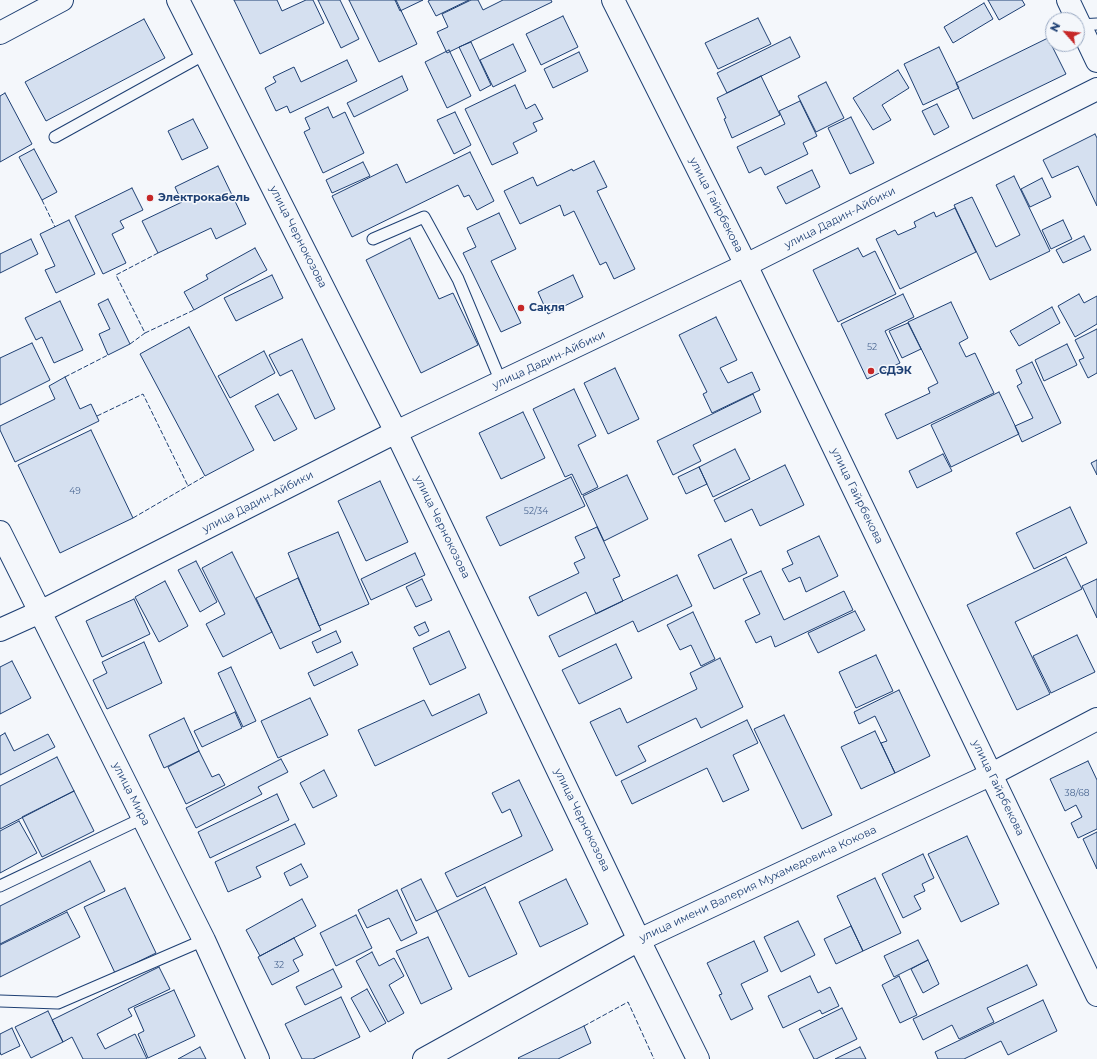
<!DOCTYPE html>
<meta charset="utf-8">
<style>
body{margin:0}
#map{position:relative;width:1097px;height:1059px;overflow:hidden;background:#f4f7fb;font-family:Montserrat,sans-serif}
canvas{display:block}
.north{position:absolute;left:1045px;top:12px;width:40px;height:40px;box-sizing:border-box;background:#f4f7fb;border:1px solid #9eadc5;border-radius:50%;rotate:297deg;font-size:11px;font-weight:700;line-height:16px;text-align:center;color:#1d3f73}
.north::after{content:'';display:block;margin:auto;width:14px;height:18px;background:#c62828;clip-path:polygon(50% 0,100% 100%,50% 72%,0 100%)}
</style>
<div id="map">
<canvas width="1097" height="1059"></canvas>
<div class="north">N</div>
</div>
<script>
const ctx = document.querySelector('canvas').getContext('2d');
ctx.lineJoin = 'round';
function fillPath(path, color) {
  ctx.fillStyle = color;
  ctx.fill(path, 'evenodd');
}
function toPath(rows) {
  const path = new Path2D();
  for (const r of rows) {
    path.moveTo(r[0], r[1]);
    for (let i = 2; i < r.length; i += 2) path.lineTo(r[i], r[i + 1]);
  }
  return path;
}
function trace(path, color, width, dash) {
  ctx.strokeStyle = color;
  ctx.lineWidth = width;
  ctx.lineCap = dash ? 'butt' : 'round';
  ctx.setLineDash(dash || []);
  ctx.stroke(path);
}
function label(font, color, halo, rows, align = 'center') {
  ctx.font = font + ' Montserrat,sans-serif';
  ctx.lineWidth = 3;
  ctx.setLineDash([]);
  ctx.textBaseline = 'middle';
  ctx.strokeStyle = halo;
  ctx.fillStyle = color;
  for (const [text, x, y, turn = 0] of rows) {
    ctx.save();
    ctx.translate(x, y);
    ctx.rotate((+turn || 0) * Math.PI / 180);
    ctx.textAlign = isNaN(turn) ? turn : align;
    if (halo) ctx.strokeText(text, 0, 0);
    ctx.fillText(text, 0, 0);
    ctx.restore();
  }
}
const building = toPath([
 [234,0,277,0,282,11,306,0,313,0,324,23,260,54,234,0],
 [318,0,340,0,359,39,341,48,318,0],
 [349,0,396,0,417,44,379,62,349,0],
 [395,0,423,0,400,11,395,0],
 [430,0,469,0,436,16,428,1,430,0],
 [471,0,478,0,483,10,503,0,551,0,552,2,447,53,437,32,448,27,442,14,471,0],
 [988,0,1022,0,1025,5,999,20,988,0],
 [984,3,993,19,953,43,944,27,984,3],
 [563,16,578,47,541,65,526,34,563,16],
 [758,18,771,44,718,69,705,43,758,18],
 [144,19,165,58,46,121,25,82,144,19],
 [790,37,800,57,727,93,717,73,790,37],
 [1048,38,1066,74,973,119,956,83,1048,38],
 [471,42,491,85,480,91,459,47,471,42],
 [513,44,526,71,493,87,480,60,513,44],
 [939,47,959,88,923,105,904,64,939,47],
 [449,50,471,96,447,108,425,62,449,50],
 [579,52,588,71,553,88,544,69,579,52],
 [347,60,357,81,290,113,287,106,276,111,265,88,276,82,273,77,294,67,301,82,347,60],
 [898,70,909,88,882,105,891,120,873,130,853,98,898,70],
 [402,76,408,90,354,117,347,103,402,76],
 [761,76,780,115,732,138,724,119,726,118,717,98,761,76],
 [826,82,844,118,816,132,798,96,826,82],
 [515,85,526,109,535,104,543,119,533,123,537,131,513,143,518,153,492,165,465,109,515,85],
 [5,93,32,144,0,162,0,96,5,93],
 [800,101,817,136,803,143,808,154,765,175,761,167,749,173,737,147,785,124,779,111,800,101],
 [937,104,949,127,934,135,922,111,937,104],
 [328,107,333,118,345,112,364,153,323,173,304,132,310,129,305,118,328,107],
 [455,112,471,145,454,154,437,120,455,112],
 [851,117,874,163,850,174,828,128,851,117],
 [193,119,208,148,182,160,168,131,193,119],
 [1095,134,1097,138,1097,206,1078,166,1052,178,1043,160,1095,134],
 [34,149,57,192,42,200,19,157,34,149],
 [470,152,494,201,477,210,469,195,464,197,458,185,352,237,332,196,397,164,406,183,470,152],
 [594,161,607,187,597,191,635,269,614,279,606,262,600,265,574,211,564,216,560,205,520,224,504,191,533,177,537,186,572,169,573,171,594,161],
 [363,162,370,176,332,193,326,180,363,162],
 [218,166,246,224,216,239,211,228,158,253,142,221,182,202,175,187,218,166],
 [812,170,820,187,786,204,777,187,812,170],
 [1014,176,1050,251,990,280,954,205,972,197,996,247,1020,235,996,185,1014,176],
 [1042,178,1051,197,1030,207,1021,189,1042,178],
 [132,188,143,210,120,221,124,228,112,234,126,263,103,274,75,216,132,188],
 [955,208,976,252,900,289,876,239,895,230,898,235,916,227,914,222,934,212,936,217,955,208],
 [499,213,516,249,491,261,521,323,501,332,463,253,476,247,467,228,499,213],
 [69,220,95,274,56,293,45,270,55,266,40,234,69,220],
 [1063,220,1072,239,1051,249,1042,230,1063,220],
 [1084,236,1091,250,1063,263,1056,250,1084,236],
 [410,238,439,299,453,293,478,345,421,373,366,260,410,238],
 [31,239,38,254,0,273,0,254,31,239],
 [255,248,267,270,194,310,184,292,208,279,206,275,255,248],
 [858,248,863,257,875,251,896,294,838,322,813,270,858,248],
 [272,275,283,298,236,321,224,298,272,275],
 [573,275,583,297,548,314,538,292,573,275],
 [903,294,914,317,885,331,900,363,867,379,841,324,903,294],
 [1079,294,1084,303,1097,296,1097,324,1075,337,1058,306,1079,294],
 [108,299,130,344,108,355,99,334,110,329,98,304,108,299],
 [60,301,83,350,54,363,42,337,36,340,25,318,60,301],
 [951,302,968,338,959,343,966,357,975,353,994,393,897,439,885,414,930,393,928,388,938,383,908,322,951,302],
 [1052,307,1060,323,1019,346,1010,331,1052,307],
 [716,317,737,360,720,368,728,383,752,372,760,390,712,413,703,394,707,392,679,335,716,317],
 [908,323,921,349,902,358,889,331,908,323],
 [189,327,254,450,205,476,140,354,189,327],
 [1097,329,1097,373,1088,378,1079,360,1084,358,1075,340,1097,329],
 [302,339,335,409,315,419,292,370,280,376,269,355,302,339],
 [32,343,50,380,0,405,0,358,32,343],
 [1067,344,1077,365,1044,381,1035,360,1067,344],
 [264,351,275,373,230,398,218,376,264,351],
 [1032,362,1061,423,1022,442,1015,426,1033,418,1017,386,1022,383,1016,370,1032,362],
 [615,368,639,419,608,434,584,383,615,368],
 [65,377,80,409,91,404,99,421,15,462,0,430,0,426,55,399,49,386,65,377],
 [574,389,596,436,578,445,598,487,582,495,572,474,565,477,533,409,574,389],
 [999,392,1019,434,951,467,931,425,999,392],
 [278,394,297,429,274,441,255,406,278,394],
 [753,394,761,412,693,445,701,461,673,475,657,441,753,394],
 [523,412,545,458,501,479,479,433,523,412],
 [91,430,133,518,60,553,18,465,91,430],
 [735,449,750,479,713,497,699,467,735,449],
 [943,454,952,471,917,488,909,471,943,454],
 [1097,460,1097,475,1091,463,1097,460],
 [785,465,804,505,760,526,752,509,725,522,714,500,785,465],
 [699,467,707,484,686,494,678,477,699,467],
 [627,475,648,519,604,541,583,496,627,475],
 [571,477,585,506,500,546,486,517,571,477],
 [380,481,408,542,366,561,338,501,380,481],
 [1070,507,1087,543,1034,569,1016,533,1070,507],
 [597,527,620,576,613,579,623,601,596,614,586,592,538,616,529,597,579,573,574,563,585,558,575,537,597,527],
 [338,532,369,604,319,626,288,553,338,532],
 [819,536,838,576,806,592,800,577,789,582,782,569,793,564,787,551,819,536],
 [731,539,747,573,714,589,698,555,731,539],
 [232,552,272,632,223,657,206,624,225,614,202,568,232,552],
 [415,553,425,575,371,600,361,579,415,553],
 [1066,557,1082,589,1015,622,1050,694,1017,710,967,605,1066,557],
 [196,561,217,602,200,612,178,570,196,561],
 [761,571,784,620,844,591,853,610,775,647,771,636,756,643,745,621,760,614,743,579,761,571],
 [677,575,692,606,638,632,633,621,559,657,549,636,677,575],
 [298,578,321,630,280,649,256,598,298,578],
 [422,579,432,600,416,607,406,587,422,579],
 [1097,579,1097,618,1082,586,1097,579],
 [165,581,188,626,159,642,135,597,165,581],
 [134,599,150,634,102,657,86,621,134,599],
 [855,611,865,630,818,653,808,633,855,611],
 [693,612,715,659,701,666,691,645,680,650,667,625,693,612],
 [425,622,429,631,419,636,414,627,425,622],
 [336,631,341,642,317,653,312,642,336,631],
 [449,631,466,668,430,685,413,648,449,631],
 [1077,635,1095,672,1051,693,1033,656,1077,635],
 [144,642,162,683,107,709,93,680,107,673,102,662,144,642],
 [616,644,632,678,579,704,562,670,616,644],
 [352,652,358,665,314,686,308,673,352,652],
 [876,655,893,691,856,708,839,672,876,655],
 [720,658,743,707,701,728,696,718,638,746,646,761,616,776,590,722,620,708,627,723,697,689,690,673,720,658],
 [12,661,31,698,0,714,0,667,12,661],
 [231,667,256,721,243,727,218,673,231,667],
 [899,690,930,756,895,773,881,743,887,741,875,716,859,724,854,712,899,690],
 [479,694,487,713,375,766,358,730,424,700,432,716,479,694],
 [310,698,328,735,278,758,261,721,310,698],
 [235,712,242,728,202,747,194,731,235,712],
 [784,715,832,815,802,829,754,729,784,715],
 [184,718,199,751,164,768,149,735,184,718],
 [747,720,758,743,733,755,749,790,723,802,707,768,632,804,621,781,747,720],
 [875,731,895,773,861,789,841,747,875,731],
 [5,733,14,751,48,734,55,747,0,775,0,736,5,733],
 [199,751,212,777,219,774,225,785,186,804,168,767,199,751],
 [57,757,74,791,0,829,0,786,57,757],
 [281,759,288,772,258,787,262,794,196,828,186,808,281,759],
 [1088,761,1097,780,1097,829,1078,838,1071,823,1082,817,1076,805,1065,811,1050,779,1088,761],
 [324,770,337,796,313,808,300,783,324,770],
 [519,780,553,850,457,897,445,873,522,836,510,809,502,813,492,793,519,780],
 [74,791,94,831,42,857,22,817,74,791],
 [277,794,289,820,210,858,198,832,277,794],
 [19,821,37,853,0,873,0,831,19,821],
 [295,824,305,844,256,867,261,877,228,892,215,862,295,824],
 [1097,832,1097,869,1083,839,1097,832],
 [967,836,999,904,961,922,928,854,967,836],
 [923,854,934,878,922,884,925,891,914,896,921,909,903,918,882,874,923,854],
 [90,861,105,891,0,944,0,906,90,861],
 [301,864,308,877,290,886,284,873,301,864],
 [875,878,901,933,863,951,837,896,875,878],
 [421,879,437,911,416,921,401,889,421,879],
 [566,879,588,924,540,947,519,902,566,879],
 [485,887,517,954,469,977,437,911,485,887],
 [125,888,156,953,115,973,84,907,125,888],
 [397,890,417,933,401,941,389,918,367,928,358,910,397,890],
 [302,899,316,926,260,956,246,930,302,899],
 [67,912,80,937,0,977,0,945,67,912],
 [356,915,372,948,336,966,320,933,356,915],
 [798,921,815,955,781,972,764,937,798,921],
 [851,926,863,951,836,964,824,939,851,926],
 [428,937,452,989,421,1004,396,951,428,937],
 [294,938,303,955,293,960,299,971,272,985,258,957,294,938],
 [918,940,928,960,894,977,884,956,918,940],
 [754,941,768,971,741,984,753,1009,731,1020,719,995,722,994,707,963,754,941],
 [372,952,379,966,394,958,404,976,389,985,404,1013,388,1022,356,961,372,952],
 [928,960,939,984,923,993,911,969,928,960],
 [1027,965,1037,985,987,1008,994,1022,959,1039,952,1025,923,1040,913,1019,1027,965],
 [159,967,170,989,128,1009,132,1016,97,1034,105,1049,135,1034,147,1059,83,1059,72,1037,63,1042,52,1020,159,967],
 [333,969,342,987,305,1005,296,987,333,969],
 [810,976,818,993,830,987,839,1006,822,1014,820,1010,783,1028,768,996,810,976],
 [899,976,917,1015,900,1023,882,985,899,976],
 [367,989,386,1023,370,1032,351,998,367,989],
 [174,990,195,1036,148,1058,138,1034,144,1031,134,1008,174,990],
 [341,997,360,1037,313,1059,302,1059,285,1024,341,997],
 [1043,1000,1057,1031,1008,1055,1001,1041,964,1059,938,1059,935,1052,1043,1000],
 [842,1008,857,1039,816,1059,814,1059,799,1029,842,1008],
 [48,1011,63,1042,31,1058,15,1027,48,1011],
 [584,1026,591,1043,558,1059,519,1059,518,1058,584,1026],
 [12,1028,20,1046,1,1055,0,1052,0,1034,12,1028],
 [200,1047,206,1059,178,1059,200,1047],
 [860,1047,866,1059,835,1059,860,1047]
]);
fillPath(building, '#d5e0f0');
trace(building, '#1d3f73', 1);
const lane = toPath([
 [1080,25,1097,24],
 [55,137,205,54],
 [373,239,424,217,458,279,501,382],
 [0,886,143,818],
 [0,1001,58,1003,204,940]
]);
const street = toPath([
 [178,0,396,432,639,940,698,1059],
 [1068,0,1097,61],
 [0,532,204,940,258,1059],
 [0,630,40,612,396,432,746,265,1097,89],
 [424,1059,639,940,992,774,1097,719]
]);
const secondary = toPath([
 [613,0,746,265,1097,995],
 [0,33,62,0]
]);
trace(lane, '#1d3f73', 13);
trace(street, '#1d3f73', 24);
trace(secondary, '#1d3f73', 24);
trace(lane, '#f4f7fb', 11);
trace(street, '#f4f7fb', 22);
trace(secondary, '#f4f7fb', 22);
trace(toPath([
 [42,200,55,227],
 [158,253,116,275,145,333,194,310],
 [130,344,145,333],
 [65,377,108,355],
 [97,416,143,394,188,486],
 [133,518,205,476],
 [584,1026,628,1002,654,1059]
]), '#1d3f73', 1, [5, 2]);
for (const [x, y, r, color] of [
 [150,198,4,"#c62828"],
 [521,308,4,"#c62828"],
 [871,371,4,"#c62828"]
]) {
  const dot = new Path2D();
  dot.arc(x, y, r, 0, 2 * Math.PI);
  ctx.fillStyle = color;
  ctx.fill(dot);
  trace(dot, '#f4f7fb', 1.5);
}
label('9px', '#4b6792', null, [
 ["52",872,347],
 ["49",75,491],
 ["52/34",536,511],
 ["38/68",1077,793],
 ["32",279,965]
]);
label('bold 11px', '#1d3f73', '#f4f7fb', [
 ["Электрокабель",158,198],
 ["Сакля",529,308],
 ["СДЭК",879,371]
], 'left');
label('11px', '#1d3f73', '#f4f7fb', [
 ["улица Гайрбекова",716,205,63],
 ["улица Дадин-Айбики",840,218,-27],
 ["улица Чернокозова",298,237,63],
 ["улица Дадин-Айбики",549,360,-25],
 ["улица Гайрбекова",857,496,64],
 ["улица Дадин-Айбики",258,502,-27],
 ["улица Чернокозова",442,527,64],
 ["улица Гайрбекова",998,788,64],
 ["улица Мира",131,794,63],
 ["улица Чернокозова",582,820,64],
 ["улица имени Валерия Мухамедовича Кокова",758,884,-25]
]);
</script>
